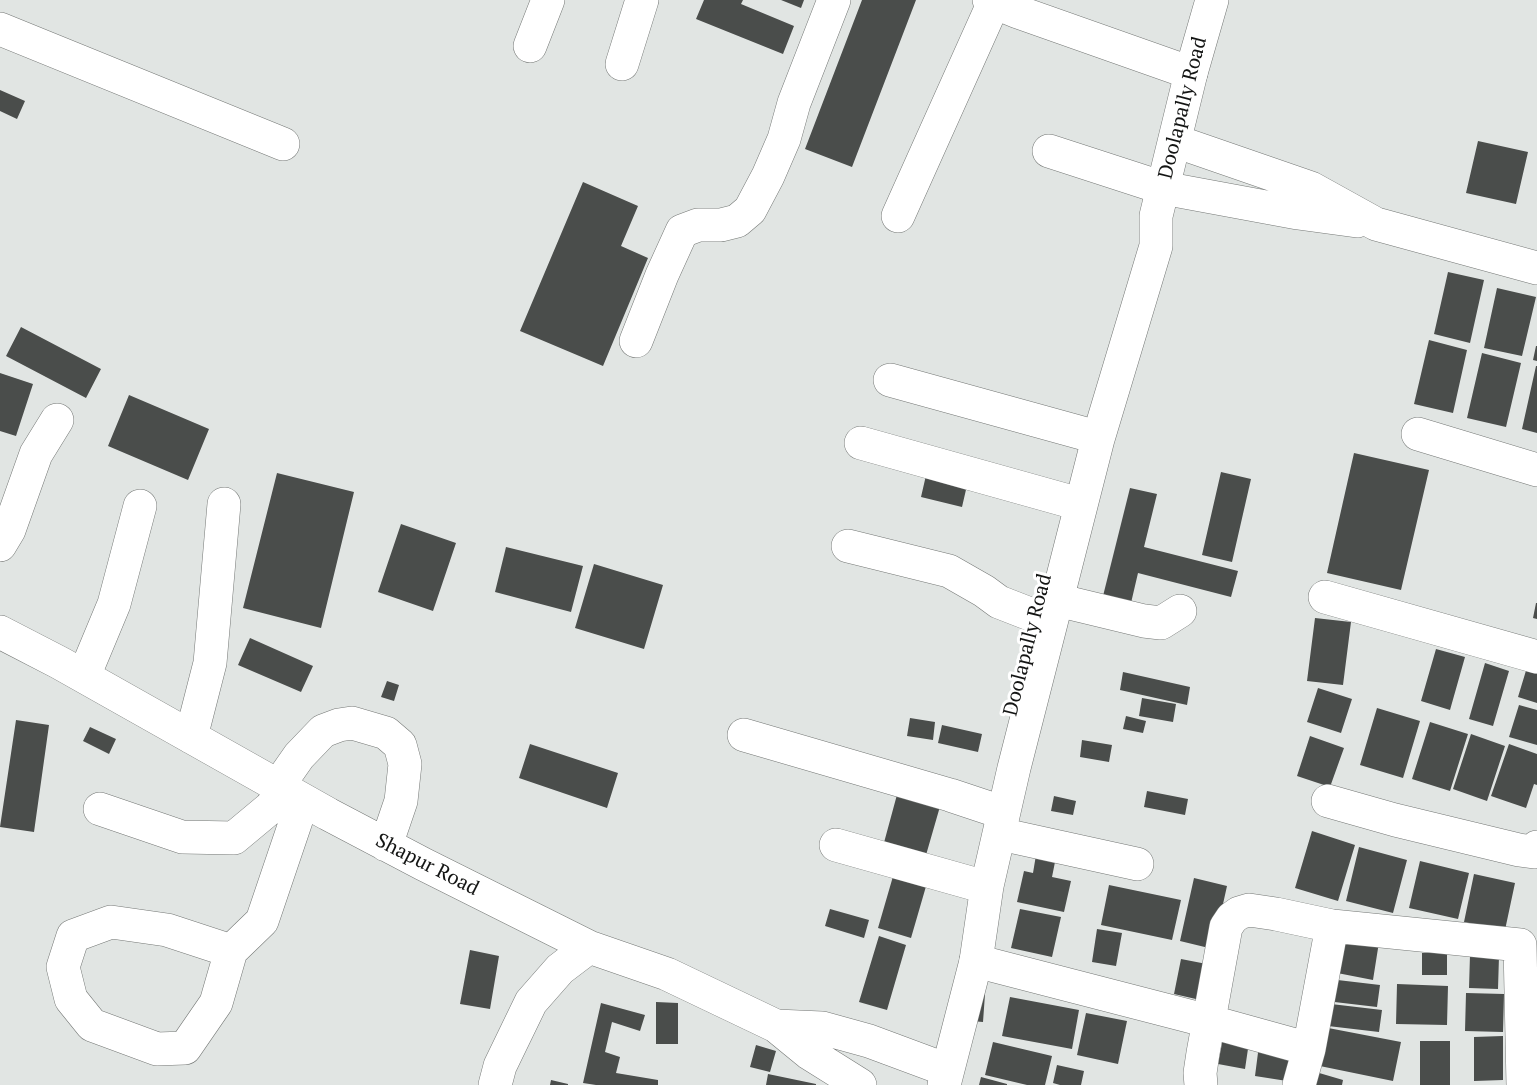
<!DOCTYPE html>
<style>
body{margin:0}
canvas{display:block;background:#e1e5e3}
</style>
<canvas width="1537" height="1085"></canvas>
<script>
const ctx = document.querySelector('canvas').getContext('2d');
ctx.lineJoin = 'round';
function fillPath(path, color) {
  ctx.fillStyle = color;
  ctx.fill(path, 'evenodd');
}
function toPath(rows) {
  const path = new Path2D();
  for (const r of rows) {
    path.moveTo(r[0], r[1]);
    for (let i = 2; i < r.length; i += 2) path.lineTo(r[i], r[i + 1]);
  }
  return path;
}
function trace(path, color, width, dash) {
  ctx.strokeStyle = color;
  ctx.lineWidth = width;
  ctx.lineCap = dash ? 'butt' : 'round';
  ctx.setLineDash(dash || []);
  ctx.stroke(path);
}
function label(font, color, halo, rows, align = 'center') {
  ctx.font = font + ' "PT Serif",serif';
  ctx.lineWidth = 6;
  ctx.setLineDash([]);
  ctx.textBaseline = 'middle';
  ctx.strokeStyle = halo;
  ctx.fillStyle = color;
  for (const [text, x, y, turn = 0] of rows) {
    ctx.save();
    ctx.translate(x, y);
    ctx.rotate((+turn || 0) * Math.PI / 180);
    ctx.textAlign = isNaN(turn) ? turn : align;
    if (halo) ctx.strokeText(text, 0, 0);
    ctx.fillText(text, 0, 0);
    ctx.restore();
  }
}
fillPath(toPath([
 [704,0,743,0,741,4,794,26,783,54,696,19],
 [781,0,804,0,801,8],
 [862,0,916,0,852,167,805,149],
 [0,90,25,101,17,119,0,111],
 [1478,141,1528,152,1516,204,1466,193],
 [583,182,638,206,621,246,648,258,603,366,520,331],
 [1448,272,1484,280,1470,343,1434,334],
 [1497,288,1536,297,1522,356,1484,348],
 [21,327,101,369,86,398,6,356],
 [1429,340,1467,350,1453,413,1414,404],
 [1536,346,1537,346,1537,361,1533,360],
 [1482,353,1521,363,1506,427,1467,418],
 [1536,366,1537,366,1537,433,1522,429],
 [0,373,33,384,16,436,0,431],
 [129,395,209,429,188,480,108,446],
 [1354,453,1429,470,1401,590,1327,573],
 [927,471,968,481,962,507,921,497],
 [1221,472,1251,479,1232,562,1202,555],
 [277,473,354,492,321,628,243,608],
 [1130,488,1157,494,1144,547,1238,571,1231,597,1138,573,1131,603,1103,596],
 [401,524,456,543,433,611,378,592],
 [506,547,583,566,571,612,495,592],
 [594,564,663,585,644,649,575,628],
 [1536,603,1537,603,1537,619,1533,618],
 [1315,618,1351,622,1343,685,1307,681],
 [250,638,313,666,301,692,238,665],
 [1436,649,1465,657,1450,710,1421,701],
 [1485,663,1509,671,1493,726,1469,719],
 [1528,664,1537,667,1537,703,1518,697],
 [1123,672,1190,687,1187,705,1120,690],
 [387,681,399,685,394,701,381,697],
 [1318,688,1352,699,1341,733,1307,722],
 [1142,698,1176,704,1173,722,1139,716],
 [1519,705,1537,710,1537,745,1509,737],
 [1377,708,1420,721,1403,778,1360,765],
 [1126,716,1146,721,1143,733,1123,729],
 [910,718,935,722,933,740,907,736],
 [16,720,49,725,34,832,0,827],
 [1430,722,1468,734,1450,791,1412,779],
 [942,725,982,734,978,752,938,743],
 [90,727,116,739,109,754,83,741],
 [1471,734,1505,746,1487,801,1453,789],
 [1310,736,1344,748,1330,787,1297,776],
 [1082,740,1112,745,1109,762,1080,757],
 [530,744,618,773,607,808,519,778],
 [1509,744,1537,754,1537,785,1534,784,1526,808,1491,796],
 [898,791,941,803,924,862,882,850],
 [1147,791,1188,799,1185,815,1144,807],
 [1054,796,1076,801,1073,815,1051,811],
 [1312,831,1355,845,1338,901,1295,888],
 [1359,847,1407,860,1393,913,1346,901],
 [1037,849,1057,852,1052,877,1071,881,1064,912,1017,902,1024,871,1033,873],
 [1420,861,1469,873,1458,919,1409,908],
 [896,866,929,876,911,938,878,928],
 [1474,874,1515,883,1505,930,1464,922],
 [1194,878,1227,886,1213,949,1180,941],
 [1109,885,1181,900,1172,940,1101,925],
 [830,909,869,920,864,938,825,926],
 [1020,909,1061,917,1052,957,1011,948],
 [1097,929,1122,933,1116,966,1092,962],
 [1334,934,1379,942,1373,980,1327,971],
 [879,936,906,945,887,1010,859,1002],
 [470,950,499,956,490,1009,460,1004],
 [1422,953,1447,953,1447,975,1422,975],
 [1470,955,1499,956,1498,989,1469,988],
 [1181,959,1217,966,1209,1002,1174,994],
 [1329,979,1380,985,1377,1007,1326,1001],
 [1397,984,1448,986,1447,1025,1396,1024],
 [974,993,985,994,983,1022,971,1021],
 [1466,993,1504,994,1503,1032,1465,1031],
 [1010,997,1079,1010,1072,1049,1002,1036],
 [656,1002,678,1003,678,1044,656,1044],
 [601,1003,645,1015,640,1031,612,1022,605,1052,620,1057,616,1073,658,1080,658,1085,596,1085,583,1083],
 [1331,1004,1382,1010,1379,1032,1328,1026],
 [1086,1013,1127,1021,1118,1064,1077,1055],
 [1323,1027,1401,1042,1393,1081,1315,1065],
 [1503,1036,1503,1080,1474,1081,1474,1037],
 [1223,1038,1249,1042,1245,1069,1218,1064],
 [1420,1041,1450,1041,1450,1085,1420,1085],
 [993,1042,1052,1056,1045,1085,1027,1085,985,1075],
 [756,1045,776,1051,770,1072,750,1067],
 [1259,1045,1291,1049,1287,1081,1255,1076],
 [1057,1065,1084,1071,1081,1085,1060,1085,1053,1083],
 [1309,1070,1343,1080,1342,1085,1304,1085],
 [768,1074,816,1084,816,1085,766,1085],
 [981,1077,1007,1084,1007,1085,979,1085],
 [551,1080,568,1084,568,1085,550,1085]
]), '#4a4d4b');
const minor = toPath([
 [989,0,1018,12,1191,73],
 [0,29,283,144],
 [530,46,548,0],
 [622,64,642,0],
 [1175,141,1311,188,1376,224,1537,268],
 [1049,151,1163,188,1298,213,1357,221],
 [898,216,994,2],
 [636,341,662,275,682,231,698,225,721,225,737,221,750,210,768,176,784,139,794,103,834,0],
 [890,380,1082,433],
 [1418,434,1537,470],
 [861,443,1065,500],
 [0,545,9,530,36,454,57,420],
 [848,546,949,571,984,591,999,602,1035,616],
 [1325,597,1537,657],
 [1057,600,1144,621,1161,623,1180,611],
 [0,632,60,663,328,814,423,864,589,947,667,974,776,1026,809,1053,860,1085],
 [84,676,114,604,140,506],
 [744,735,950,795,989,808],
 [191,737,210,663,224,504],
 [278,786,299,756,323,731,339,725,352,723,386,733,400,745,405,764,401,801,386,845],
 [1328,801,1395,820,1519,850,1534,852,1537,847],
 [100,809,182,837,234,838,270,808,285,790],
 [1000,834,1137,864],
 [836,845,971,883],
 [231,951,167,930,111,922,73,936,63,967,71,999,92,1025,157,1049,185,1048,216,1003,231,951,262,921,303,800],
 [976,961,1208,1021,1309,1049,1299,1085],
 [776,1026,822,1028,869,1041,947,1070],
 [1309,1049,1332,926],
 [495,1085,500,1066,531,1002,560,969,589,947],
 [1201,1085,1200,1073,1203,1053,1226,927,1232,918,1239,913,1249,910,1276,914,1332,926,1520,945,1523,1085]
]);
const major = toPath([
 [944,1085,976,961,987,886,1014,768,1098,439,1156,246,1156,216,1191,73,1212,0]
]);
trace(minor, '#757876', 34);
trace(major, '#757876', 34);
trace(minor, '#fff', 33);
trace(major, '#fff', 33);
label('20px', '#141514', '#fff', [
 ["Doolapally Road",1183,108,-76],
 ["Doolapally Road",1028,645,-76],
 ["Shapur Road",427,865,27]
]);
</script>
